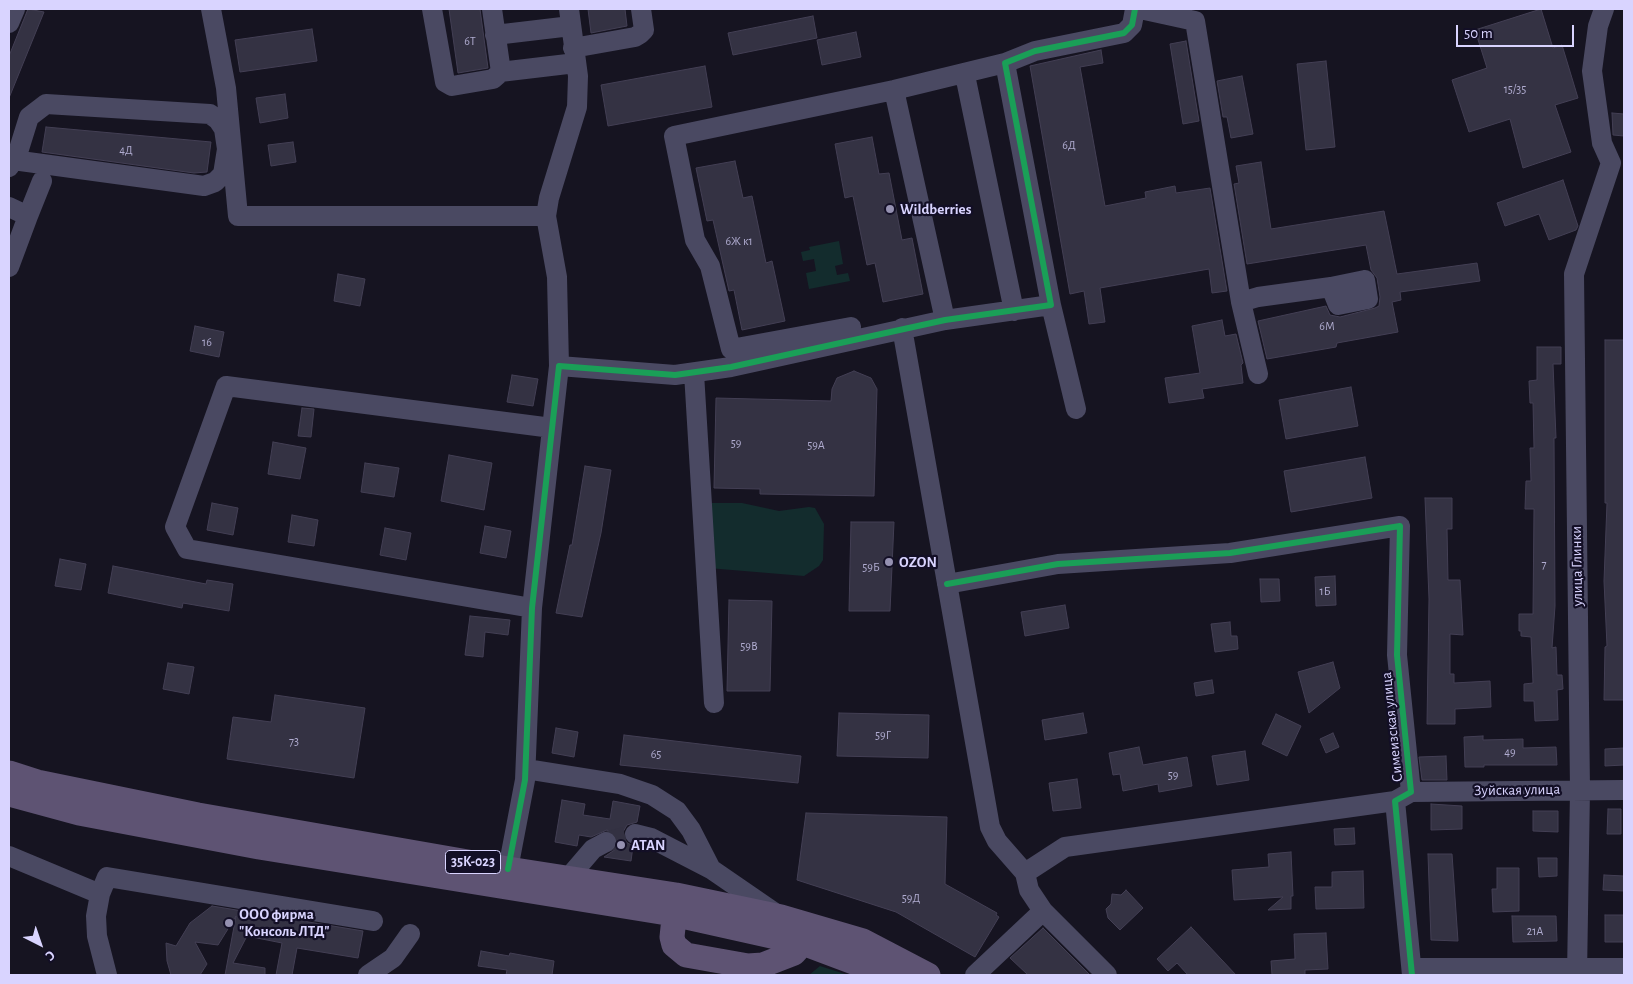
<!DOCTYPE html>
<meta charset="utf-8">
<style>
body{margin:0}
#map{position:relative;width:1633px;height:984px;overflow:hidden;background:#161421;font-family:"Alegreya Sans",sans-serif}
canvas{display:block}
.frame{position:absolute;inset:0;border:10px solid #d9d4ff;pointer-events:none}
.north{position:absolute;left:15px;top:919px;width:50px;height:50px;-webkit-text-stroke:4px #130f26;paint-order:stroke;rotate:139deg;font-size:14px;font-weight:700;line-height:20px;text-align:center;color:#d9d4ff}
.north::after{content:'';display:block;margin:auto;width:18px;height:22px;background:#d9d4ff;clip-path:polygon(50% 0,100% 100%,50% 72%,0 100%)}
.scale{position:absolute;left:1456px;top:25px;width:118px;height:22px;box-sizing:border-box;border:2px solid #d9d4ff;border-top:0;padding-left:6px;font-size:15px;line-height:18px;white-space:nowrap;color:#d9d4ff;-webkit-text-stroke:4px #130f26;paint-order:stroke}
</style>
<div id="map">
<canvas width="1633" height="984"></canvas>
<div class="frame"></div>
<div class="north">С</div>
<div class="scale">50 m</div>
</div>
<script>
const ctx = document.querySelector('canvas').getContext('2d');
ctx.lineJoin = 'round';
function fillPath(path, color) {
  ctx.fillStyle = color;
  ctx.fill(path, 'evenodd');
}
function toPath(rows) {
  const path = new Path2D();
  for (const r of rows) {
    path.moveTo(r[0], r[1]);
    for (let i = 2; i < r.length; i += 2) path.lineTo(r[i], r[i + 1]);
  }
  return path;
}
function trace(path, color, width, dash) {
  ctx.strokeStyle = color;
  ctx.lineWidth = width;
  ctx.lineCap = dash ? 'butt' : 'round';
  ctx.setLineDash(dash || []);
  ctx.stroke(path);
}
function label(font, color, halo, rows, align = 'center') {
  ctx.font = font + ' "Alegreya Sans",sans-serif';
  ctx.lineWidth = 4.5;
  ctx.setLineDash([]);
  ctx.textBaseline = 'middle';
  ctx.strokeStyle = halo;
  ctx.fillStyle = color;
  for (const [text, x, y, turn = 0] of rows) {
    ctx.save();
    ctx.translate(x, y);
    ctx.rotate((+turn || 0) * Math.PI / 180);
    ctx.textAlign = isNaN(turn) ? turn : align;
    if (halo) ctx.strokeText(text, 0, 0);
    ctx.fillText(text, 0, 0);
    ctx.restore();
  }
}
fillPath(toPath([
 [839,241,843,264,835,266,837,275,848,273,850,281,809,289,806,273,816,271,814,259,803,261,801,252,810,250,809,247],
 [710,503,742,503,779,511,809,507,815,508,824,524,823,560,819,566,804,576,708,568],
 [820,966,848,975,809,975]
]), '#132c2d');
const building = toPath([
 [28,9,44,12,9,98,9,56,28,9],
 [449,9,480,9,488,68,458,73,449,9],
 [588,9,625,9,627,26,591,33,588,9],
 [1541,9,1553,48,1562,45,1578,98,1555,105,1571,152,1523,168,1510,119,1469,132,1452,80,1487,68,1475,30,1541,9],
 [813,16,817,38,733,55,728,33,813,16],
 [312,29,317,61,240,72,235,40,312,29],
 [856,32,861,57,822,65,817,40,856,32],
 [1186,41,1199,121,1183,124,1170,44,1186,41],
 [1101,50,1103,63,1080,67,1105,206,1146,198,1145,192,1175,186,1176,193,1210,188,1227,291,1212,293,1209,269,1100,288,1105,322,1089,324,1084,291,1070,294,1030,66,1101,50],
 [1326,61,1335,147,1306,150,1297,64,1326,61],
 [705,66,712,107,608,126,601,85,705,66],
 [1242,76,1253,134,1231,138,1227,117,1223,117,1217,81,1242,76],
 [285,94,288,118,260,123,256,98,285,94],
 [1612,113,1624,114,1624,136,1613,135,1612,113],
 [46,127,211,142,207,172,194,173,42,152,46,127],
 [872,137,879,174,889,173,902,240,912,238,923,294,883,302,875,263,867,265,853,196,845,198,835,144,872,137],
 [293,142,296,162,271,166,268,145,293,142],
 [735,161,743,198,752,196,766,263,772,261,785,321,742,330,734,290,729,291,713,220,707,221,696,168,735,161],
 [1261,162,1271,229,1384,211,1397,274,1477,263,1480,281,1400,292,1401,300,1392,302,1398,332,1337,343,1336,347,1267,359,1258,321,1326,306,1330,315,1340,317,1375,308,1379,306,1380,297,1377,278,1371,270,1366,245,1247,264,1234,184,1239,183,1236,166,1261,162],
 [1563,180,1578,226,1576,230,1549,240,1539,214,1505,226,1497,203,1563,180],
 [338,274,365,279,360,306,334,301,338,274],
 [1222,320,1225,336,1236,334,1243,363,1241,365,1243,383,1202,389,1204,398,1169,403,1165,378,1200,373,1192,326,1222,320],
 [195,326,224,332,219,357,190,351,195,326],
 [1605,340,1624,340,1624,700,1604,700,1605,647,1607,646,1604,581,1607,503,1605,503,1605,340],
 [1537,347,1561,347,1561,364,1553,364,1556,438,1554,438,1555,606,1552,648,1556,647,1557,675,1562,675,1563,689,1557,690,1558,720,1535,721,1534,701,1524,701,1524,684,1533,683,1531,637,1521,636,1521,631,1519,631,1519,614,1533,614,1534,509,1525,509,1526,481,1531,481,1530,448,1534,448,1533,403,1530,403,1529,381,1537,380,1537,347],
 [854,371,871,378,877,389,874,496,760,494,760,489,714,488,716,398,831,401,832,389,837,378,854,371],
 [512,375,538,379,533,406,507,402,512,375],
 [1351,387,1358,426,1286,439,1279,400,1351,387],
 [302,408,314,409,311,437,298,436,302,408],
 [273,442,306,448,300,479,268,474,273,442],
 [449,455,492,463,484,510,441,501,449,455],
 [1365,457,1372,498,1291,512,1284,471,1365,457],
 [365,463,399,468,394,497,361,492,365,463],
 [585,466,611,470,601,533,582,617,556,613,570,545,572,545,585,466],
 [1425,498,1452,498,1452,529,1447,529,1448,580,1460,580,1463,635,1450,634,1450,674,1454,674,1454,683,1490,681,1491,707,1455,709,1455,724,1427,724,1429,599,1425,498],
 [212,503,238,508,233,535,207,530,212,503],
 [292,515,318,520,314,546,288,542,292,515],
 [851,522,894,522,890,611,849,611,851,522],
 [485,526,511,531,506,558,480,553,485,526],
 [385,528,411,533,406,560,380,555,385,528],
 [60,559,86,564,81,590,55,586,60,559],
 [113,566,206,584,207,580,233,584,229,611,183,603,182,608,108,593,113,566],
 [1335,576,1336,605,1316,606,1315,577,1335,576],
 [1260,579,1279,579,1280,601,1261,602,1260,579],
 [729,600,772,601,770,691,727,691,729,600],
 [1065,605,1069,628,1025,636,1021,612,1065,605],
 [470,616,510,620,508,635,485,632,483,657,465,655,470,616],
 [1230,622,1231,636,1237,636,1238,649,1215,652,1211,624,1230,622],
 [1333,662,1340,688,1309,713,1298,672,1333,662],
 [168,663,194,667,189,694,163,689,168,663],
 [1212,680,1214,693,1196,696,1194,683,1212,680],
 [275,695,365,708,354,778,227,759,233,717,271,722,275,695],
 [839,713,929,715,928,758,837,756,839,713],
 [1083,713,1087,733,1045,740,1042,720,1083,713],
 [1276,714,1301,726,1287,756,1262,744,1276,714],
 [556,728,578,732,574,757,552,753,556,728],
 [1333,733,1339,747,1326,753,1320,739,1333,733],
 [624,735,801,756,798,783,620,765,624,735],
 [1483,736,1483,740,1523,739,1523,748,1556,747,1557,765,1484,765,1484,767,1465,767,1464,737,1483,736],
 [1139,747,1143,765,1187,757,1192,786,1159,792,1158,784,1123,791,1120,774,1113,775,1109,753,1139,747],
 [1624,748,1624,765,1605,766,1605,749,1624,748],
 [1245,751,1249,780,1217,785,1212,756,1245,751],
 [1446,756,1447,780,1422,780,1419,757,1446,756],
 [1077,779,1081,808,1053,811,1049,783,1077,779],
 [562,800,585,804,583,815,610,819,613,801,640,806,637,822,627,825,623,832,626,842,633,846,631,861,604,857,616,849,618,843,616,836,607,830,591,837,579,835,577,846,555,842,562,800],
 [1431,804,1462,806,1462,829,1431,830,1431,804],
 [1608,809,1621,809,1621,834,1607,834,1608,809],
 [1533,811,1558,811,1558,832,1533,831,1533,811],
 [806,813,947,817,945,884,997,913,996,915,999,917,975,957,896,912,797,880,806,813],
 [1354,828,1355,844,1335,845,1334,829,1354,828],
 [1291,852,1293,896,1291,896,1291,909,1268,910,1283,897,1234,900,1232,870,1269,867,1268,854,1291,852],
 [1428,854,1452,854,1458,941,1431,940,1428,854],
 [1538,858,1557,858,1557,876,1539,877,1538,858],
 [1497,868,1519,868,1519,911,1493,912,1492,889,1497,889,1497,868],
 [1363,871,1364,908,1316,909,1315,887,1332,887,1332,872,1363,871],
 [1604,875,1624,876,1624,891,1603,890,1604,875],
 [1126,890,1143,908,1120,930,1108,918,1106,909,1111,904,1112,894,1121,895,1126,890],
 [212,906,363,931,358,958,297,948,292,975,276,975,282,943,247,936,233,963,265,968,265,975,225,975,236,916,218,945,195,942,207,964,200,975,171,975,167,961,166,943,176,946,190,923,212,906],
 [1605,915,1624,915,1624,942,1605,942,1605,915],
 [1512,916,1556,916,1557,941,1513,942,1512,916],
 [1191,927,1236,975,1188,975,1177,963,1168,971,1157,959,1191,927],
 [1043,928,1090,975,1028,975,1010,958,1043,928],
 [1326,933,1328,969,1305,970,1305,975,1272,975,1271,961,1295,959,1294,934,1326,933],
 [481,951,509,956,510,953,554,961,552,975,506,975,507,970,478,966,481,951]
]);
fillPath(building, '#343243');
trace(building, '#433f54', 1);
trace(toPath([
 [606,842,635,834]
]), '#333142', 20, [20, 10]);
trace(toPath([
 [211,9,226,88,238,216,546,216],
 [432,9,445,82,452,86,493,79,501,72,492,9],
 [1140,9,1195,21,1241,302,1258,374],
 [1604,9,1598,26,1592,71,1602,143,1611,163],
 [9,23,15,9],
 [495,35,571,26],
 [573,48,635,37,640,34,644,30,641,9],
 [500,72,576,63],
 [965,75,1014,311],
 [894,90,945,320],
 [9,167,13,160,19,149,29,117,46,104,210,114,218,120,224,129,227,149,223,174,215,182,204,186,13,160],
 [9,207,28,216,9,267],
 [28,216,42,181],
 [1241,302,1258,297,1331,287,1338,305,1368,299,1365,280,1331,287],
 [1051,305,1076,409],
 [851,327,731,349,710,266,695,240,674,136,894,90,1005,63],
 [902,328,990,827,997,841,1025,873,1029,890,1043,911,1107,975],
 [559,366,557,277,546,216,549,198,577,107,578,76,569,9],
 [694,373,714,703],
 [947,584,1058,564,1230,553,1400,526,1397,655,1411,792,1395,801,1412,975],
 [532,608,187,549,175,527,226,386,552,428],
 [526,769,620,784,652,795,677,811,691,830,711,869],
 [1411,792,1624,790],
 [635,834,651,838,711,869,775,913],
 [9,856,100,894,96,916,97,936,107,975],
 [508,869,525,780,532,608,559,366,675,375,731,367,945,320,1051,305,1005,63,1035,51,1124,33,1132,25,1135,9],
 [1025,873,1065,847,1395,801],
 [569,877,593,849,606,842],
 [100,894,107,877,373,921],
 [1412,968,1624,968],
 [368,975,393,958,410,934],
 [975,975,1043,911],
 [1577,975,1580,790,1574,274,1611,163]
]), '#4a4962', 20);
trace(toPath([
 [9,773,37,782,198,815,508,869,676,895,781,917,863,941,928,975],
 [9,794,79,813,259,847,673,914,803,943,888,975],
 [676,899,672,937,674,945,686,955,748,966,763,965,794,953,803,943]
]), '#5e5373', 25);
trace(toPath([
 [947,584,1058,564,1230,553,1400,526,1397,655,1411,792,1395,801,1412,975],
 [508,869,525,780,532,608,559,366,675,375,731,367,945,320,1051,305,1005,63,1035,51,1124,33,1132,25,1135,9]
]), '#1a9f57', 6);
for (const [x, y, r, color] of [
 [890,209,5,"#9591b1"],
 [889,562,5,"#9591b1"],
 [621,845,5,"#9591b1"],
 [229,923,5,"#9591b1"]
]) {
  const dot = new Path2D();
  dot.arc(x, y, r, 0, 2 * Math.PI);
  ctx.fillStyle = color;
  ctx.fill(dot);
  trace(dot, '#130f26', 2);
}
label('12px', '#b0acd0', null, [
 ["6Т",470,41],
 ["15/35",1515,89],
 ["6Д",1069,145],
 ["4Д",126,150],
 ["6Ж к1",739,241],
 ["6М",1327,326],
 ["16",207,342],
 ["59",736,443],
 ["59А",816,445],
 ["7",1544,564],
 ["59Б",871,567],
 ["1Б",1325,591],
 ["59В",749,646],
 ["59Г",883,735],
 ["73",294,741],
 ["49",1510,752],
 ["65",656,754],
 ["59",1173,775],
 ["59Д",911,898],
 ["21А",1535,931]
]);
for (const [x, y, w] of [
 [473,862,55]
]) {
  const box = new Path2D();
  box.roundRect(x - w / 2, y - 11.5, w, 23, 4);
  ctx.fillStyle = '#130f26';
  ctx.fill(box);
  trace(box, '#d9d4ff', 1);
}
label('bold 14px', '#d9d4ff', null, [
 ["35К-023",473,862]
]);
label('bold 15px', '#d9d4ff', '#130f26', [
 ["Wildberries",900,209],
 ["OZON",899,562],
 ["ATAN",631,845],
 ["ООО фирма",239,914],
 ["\"Консоль ЛТД\"",239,931]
], 'left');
label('15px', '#d9d4ff', '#130f26', [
 ["улица Глинки",1577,566,-91],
 ["Симеизская улица",1392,727,-96],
 ["Зуйская улица",1517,790,-1]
]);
</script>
